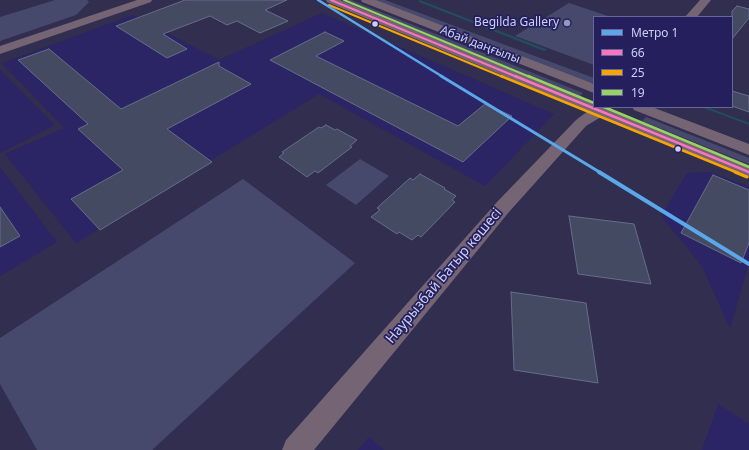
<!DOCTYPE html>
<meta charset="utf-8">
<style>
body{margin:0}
#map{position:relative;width:749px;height:450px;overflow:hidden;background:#312e4f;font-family:"Noto Sans",sans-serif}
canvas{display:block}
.legend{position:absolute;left:593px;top:16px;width:140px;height:92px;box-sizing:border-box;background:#25205d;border:1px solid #67669a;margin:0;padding:5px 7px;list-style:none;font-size:12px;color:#cbcff5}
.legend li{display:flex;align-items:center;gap:8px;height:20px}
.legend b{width:20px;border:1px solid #67669a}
</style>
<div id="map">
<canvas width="749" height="450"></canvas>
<ul class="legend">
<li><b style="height:5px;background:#5aa8eb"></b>Метро 1</li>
<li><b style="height:5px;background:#fc73be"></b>66</li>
<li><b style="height:5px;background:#f7a600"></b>25</li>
<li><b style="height:5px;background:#96d35f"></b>19</li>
</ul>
</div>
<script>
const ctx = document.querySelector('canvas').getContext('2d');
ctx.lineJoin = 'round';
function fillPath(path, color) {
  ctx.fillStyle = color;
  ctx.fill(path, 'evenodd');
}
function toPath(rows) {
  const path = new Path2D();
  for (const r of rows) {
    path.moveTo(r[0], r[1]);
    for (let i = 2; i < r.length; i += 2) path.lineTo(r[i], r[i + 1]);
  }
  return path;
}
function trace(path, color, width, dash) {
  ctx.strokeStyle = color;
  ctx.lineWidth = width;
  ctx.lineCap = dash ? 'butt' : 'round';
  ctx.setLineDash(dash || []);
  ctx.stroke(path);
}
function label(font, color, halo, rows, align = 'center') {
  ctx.font = font + ' "Noto Sans",sans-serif';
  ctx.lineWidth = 3.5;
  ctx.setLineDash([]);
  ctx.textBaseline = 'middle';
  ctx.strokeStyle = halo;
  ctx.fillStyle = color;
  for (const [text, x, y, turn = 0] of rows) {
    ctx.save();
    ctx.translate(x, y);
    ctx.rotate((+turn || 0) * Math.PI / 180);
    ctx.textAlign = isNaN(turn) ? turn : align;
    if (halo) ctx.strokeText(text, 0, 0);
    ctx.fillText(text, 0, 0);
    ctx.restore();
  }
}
fillPath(toPath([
 [322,13,554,114,485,186,319,94,76,243,5,154,64,128,2,63,133,15,219,60],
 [0,70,55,125,0,153],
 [0,167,57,242,0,276],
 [711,172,749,187,749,263,730,328,702,266,661,216,687,173],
 [718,404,749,424,749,450,702,450],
 [369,437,384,450,358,450]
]), '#2b2465');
fillPath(toPath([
 [55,0,87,0,89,2,76,15,0,41,0,17],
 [341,0,351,0,583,93,580,96],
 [366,0,385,0,594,78,594,81,589,87],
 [569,3,611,17,594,17,594,65,515,36],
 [646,117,749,158,749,164,642,121],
 [360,159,389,176,356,205,326,185],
 [243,179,355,263,152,450,37,450,0,384,0,338]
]), '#47496c');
fillPath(toPath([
 [420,0,546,49,547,50,544,51,419,2,419,1,420,0],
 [701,107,707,107,749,123,749,125,701,107]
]), '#224d5e');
const building = toPath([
 [185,0,287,0,265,10,288,21,260,33,237,21,227,25,210,16,163,34,187,49,167,58,116,26,185,0],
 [737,6,749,9,749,18,732,39,732,11,737,6],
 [325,32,344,41,316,56,458,126,485,104,512,116,463,162,270,60,325,32],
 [49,49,121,109,219,62,219,66,251,84,167,129,212,162,100,230,71,199,123,170,78,129,88,124,18,60,49,49],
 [732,91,749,96,749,112,732,106,732,91],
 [326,125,335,130,337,129,357,140,350,146,352,147,318,173,315,171,307,177,279,157,284,153,282,152,319,127,321,128,326,125],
 [420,174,445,188,444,189,456,196,452,200,455,202,421,237,418,235,412,240,399,232,397,234,371,217,380,210,377,208,410,178,413,180,420,174],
 [713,175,749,190,749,243,741,263,681,233,713,175],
 [0,207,20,236,0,247,0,207],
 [569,216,634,224,651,284,578,274,569,216],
 [511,292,586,303,598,383,514,370,511,292]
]);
fillPath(building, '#454a63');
trace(building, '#676d89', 1);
fillPath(toPath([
 [137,0,152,0,151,2,0,54,0,46,137,0],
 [326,0,340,0,594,103,594,107,612,107,611,109,749,165,749,178,601,117,586,126,509,212,314,450,282,450,286,440,497,202,576,120,588,111,327,2,326,0],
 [361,0,376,0,594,84,594,93,362,2,361,0],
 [700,0,711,0,697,17,685,17,700,0],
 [632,107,652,107,749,144,749,155,634,110,632,107]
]), '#746474');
trace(toPath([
 [331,0,517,77]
]), '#fc73be', 2);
trace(toPath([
 [515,76,749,172]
]), '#fc73be', 2.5);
trace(toPath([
 [329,5,503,77]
]), '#f7a600', 2);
trace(toPath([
 [501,76,738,173]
]), '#f7a600', 2.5);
trace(toPath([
 [735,172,747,177]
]), '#f7a600', 3);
trace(toPath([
 [344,0,530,77]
]), '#96d35f', 2);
trace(toPath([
 [528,76,594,103],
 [604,107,749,167]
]), '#96d35f', 2.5);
trace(toPath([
 [318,0,443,77]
]), '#5aa8eb', 2.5);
trace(toPath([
 [441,76,601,173]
]), '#5aa8eb', 3);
trace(toPath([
 [599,172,749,264]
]), '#5aa8eb', 4);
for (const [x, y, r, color] of [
 [567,23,4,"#9597bb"],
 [375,24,3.5,"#cbcff5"],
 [678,149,3.5,"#cbcff5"]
]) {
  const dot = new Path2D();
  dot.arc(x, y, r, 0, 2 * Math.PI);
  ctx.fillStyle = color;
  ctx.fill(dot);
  trace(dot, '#25205d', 1.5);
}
label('12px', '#cbcff5', '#25205d', [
 ["Begilda Gallery",559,23]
], 'right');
label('12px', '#cbcff5', '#25205d', [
 ["Абай даңғылы",480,45,21]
]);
label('14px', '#cbcff5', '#25205d', [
 ["Наурызбай Батыр көшесі",444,276,-50]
]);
</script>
